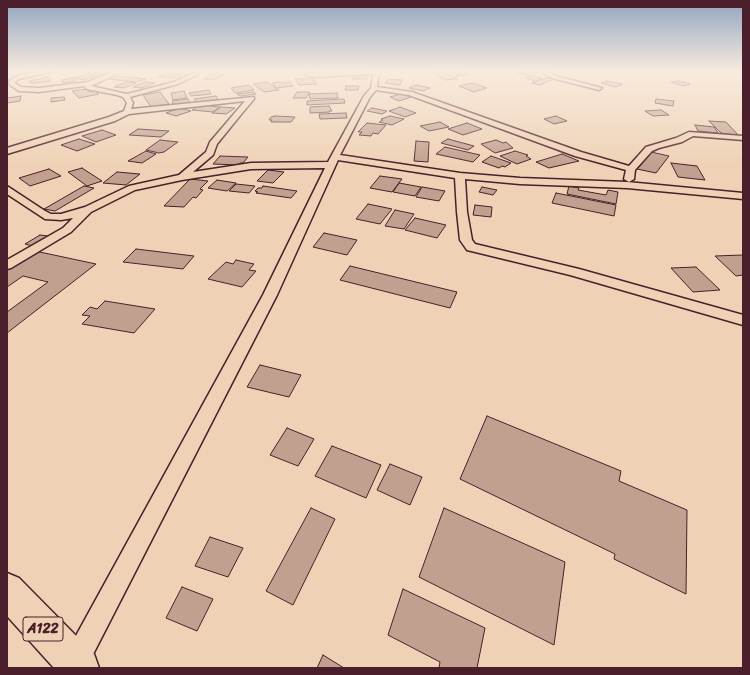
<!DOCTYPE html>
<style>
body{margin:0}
#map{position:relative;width:750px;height:675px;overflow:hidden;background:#efd2b6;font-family:Sriracha,sans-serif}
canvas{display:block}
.frame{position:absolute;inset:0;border:8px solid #4a1f2b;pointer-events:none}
</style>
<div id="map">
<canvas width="750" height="675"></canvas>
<div class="frame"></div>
</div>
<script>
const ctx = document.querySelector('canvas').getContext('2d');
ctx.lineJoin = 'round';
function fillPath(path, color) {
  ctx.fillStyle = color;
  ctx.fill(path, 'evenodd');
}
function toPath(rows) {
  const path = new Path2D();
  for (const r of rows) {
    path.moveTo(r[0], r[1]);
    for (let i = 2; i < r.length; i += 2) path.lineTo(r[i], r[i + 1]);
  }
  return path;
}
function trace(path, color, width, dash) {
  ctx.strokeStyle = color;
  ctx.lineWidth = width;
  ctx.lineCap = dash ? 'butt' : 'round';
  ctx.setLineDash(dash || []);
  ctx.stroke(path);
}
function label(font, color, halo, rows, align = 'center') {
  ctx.font = font + ' Sriracha,sans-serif';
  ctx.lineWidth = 3;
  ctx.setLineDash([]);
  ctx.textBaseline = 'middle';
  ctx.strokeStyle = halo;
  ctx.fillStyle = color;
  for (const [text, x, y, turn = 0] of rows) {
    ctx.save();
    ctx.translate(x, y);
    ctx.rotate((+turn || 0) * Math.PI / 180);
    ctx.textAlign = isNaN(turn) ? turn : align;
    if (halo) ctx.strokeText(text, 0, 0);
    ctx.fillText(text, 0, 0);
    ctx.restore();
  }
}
const building = toPath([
 [91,71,101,71,108,72,97,75,84,73,91,71],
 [443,71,457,79,445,80,432,73,443,71],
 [450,71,463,71,469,75,457,76,450,71],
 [523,71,529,71,535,73,529,76,517,73,523,71],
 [167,73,184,74,188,75,181,78,158,77,167,73],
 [212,73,221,73,220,74,224,74,217,79,204,79,212,73],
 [87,75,96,76,83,80,75,78,87,75],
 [353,75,368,75,367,79,352,79,353,75],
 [117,76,146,79,137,82,108,79,117,76],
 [533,76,542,78,535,81,526,78,533,76],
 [49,77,51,81,35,83,30,83,29,81,49,77],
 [74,78,76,81,63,83,61,80,74,78],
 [312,78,317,84,299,85,295,79,312,78],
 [546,78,554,79,540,85,532,83,546,78],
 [391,79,402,80,400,85,385,83,387,80,391,79],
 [607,81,623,84,616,87,601,83,607,81],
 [679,81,690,84,683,86,671,82,679,81],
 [126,82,136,83,124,88,114,87,126,82],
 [145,82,155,83,141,88,133,87,145,82],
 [267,82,279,90,264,92,253,84,267,82],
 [280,82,281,83,290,82,293,86,276,88,272,83,280,82],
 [472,83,487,88,474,92,459,86,472,83],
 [249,85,254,90,235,93,231,88,249,85],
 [416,85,430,88,423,91,409,88,416,85],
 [346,86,359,86,358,90,345,90,346,86],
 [86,89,90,92,95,91,99,94,79,98,72,91,86,89],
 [209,90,211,94,191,96,189,93,209,90],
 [184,91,187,98,173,100,171,93,184,91],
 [160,92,169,104,151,107,143,95,160,92],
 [254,92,256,94,240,96,237,94,254,92],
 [297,92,310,92,306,98,293,98,297,92],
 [337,93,338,98,310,99,309,94,337,93],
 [401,94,411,97,399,101,390,97,401,94],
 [21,96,20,101,7,103,7,98,21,96],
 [216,96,218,100,197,103,194,99,216,96],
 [64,97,65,100,51,102,51,98,64,97],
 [188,99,190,103,174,105,172,101,188,99],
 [344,99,345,103,307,105,307,101,344,99],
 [656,99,674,101,673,106,655,103,656,99],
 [200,105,220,107,213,112,192,110,200,105],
 [329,106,332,111,329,111,330,112,310,113,310,107,329,106],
 [221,107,235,108,226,114,212,113,221,107],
 [400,107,416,113,405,117,389,111,400,107],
 [180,108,191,111,176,116,166,113,180,108],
 [372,108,387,111,382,114,367,111,372,108],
 [661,110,669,115,653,116,645,111,661,110],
 [346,113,347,118,320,119,319,114,346,113],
 [275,116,295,117,291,122,271,122,272,120,269,120,271,117,275,116],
 [390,116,404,119,392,125,379,122,383,120,381,119,390,116],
 [556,116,567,121,554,124,544,119,556,116],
 [709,121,726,122,739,136,721,133,709,121],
 [440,122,449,127,429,131,420,126,440,122],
 [367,123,386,125,378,134,373,133,371,136,359,135,362,132,358,132,367,123],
 [467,123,482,129,463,135,448,129,467,123],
 [695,125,714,127,718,133,698,131,695,125],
 [138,129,169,131,161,137,129,135,138,129],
 [102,130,116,135,96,142,82,136,102,130],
 [79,139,95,144,77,151,61,145,79,139],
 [448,139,474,146,468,150,441,143,448,139],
 [160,140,178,142,164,152,159,153,146,150,160,140],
 [496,140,503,143,506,142,513,148,495,153,481,144,496,140],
 [416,141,429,142,428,162,414,161,416,141],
 [445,147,480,155,473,162,436,154,445,147],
 [146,151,156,154,142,163,128,161,146,151],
 [515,151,528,155,526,156,531,159,517,164,500,156,515,151],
 [651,152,669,156,656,173,637,169,651,152],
 [562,154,579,161,549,168,536,162,562,154],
 [220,156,248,157,243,163,240,163,239,165,213,164,220,156],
 [491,156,511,163,505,167,502,166,499,168,482,162,491,156],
 [671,163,697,166,705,180,678,177,671,163],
 [82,168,102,181,87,186,68,172,82,168],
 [49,169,61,176,30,186,19,178,49,169],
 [268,170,284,172,273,183,257,181,268,170],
 [117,172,140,174,126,185,103,183,117,172],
 [380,176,402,179,392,192,370,188,380,176],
 [190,179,208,181,200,189,203,190,196,198,193,197,184,207,164,206,190,179],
 [217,180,236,183,227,191,208,188,217,180],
 [399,183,421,187,415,196,393,192,399,183],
 [236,184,255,186,249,193,229,191,236,184],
 [84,186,94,188,55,211,44,209,84,186],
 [263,186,297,191,291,198,256,193,258,192,255,191,258,188,262,188,263,186],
 [569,186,579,188,578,190,606,195,608,190,618,192,616,204,567,194,569,186],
 [422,187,445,191,439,201,416,197,422,187],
 [482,187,497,190,493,195,479,192,482,187],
 [556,193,616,205,614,216,552,203,556,193],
 [368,204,392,209,380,224,356,219,368,204],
 [475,205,492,207,491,217,473,215,475,205],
 [395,210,414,214,404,229,385,226,395,210],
 [415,218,446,225,437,238,405,230,415,218],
 [324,233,357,240,347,255,313,247,324,233],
 [40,235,48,236,33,246,25,244,40,235],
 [136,249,194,256,183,269,123,262,136,249],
 [35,251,96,264,7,333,7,312,48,282,23,276,7,287,7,270,35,251],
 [743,255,743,275,736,276,715,256,743,255],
 [236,260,254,264,249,270,256,271,242,287,208,279,226,262,233,264,236,260],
 [350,266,457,292,450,308,340,280,350,266],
 [696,267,720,290,693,292,671,268,696,267],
 [105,301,155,309,134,333,82,324,90,316,82,315,90,307,97,309,105,301],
 [260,365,301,375,289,397,247,387,260,365],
 [487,416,621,471,619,481,687,510,686,594,614,559,615,554,460,479,487,416],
 [287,428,314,439,298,466,270,455,287,428],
 [332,446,381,465,366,498,315,476,332,446],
 [390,464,422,477,410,505,377,490,390,464],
 [311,508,335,519,293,605,266,591,311,508],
 [444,508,565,562,554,645,419,577,444,508],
 [210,537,243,548,228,577,195,566,210,537],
 [182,587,213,599,197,631,166,618,182,587],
 [403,589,485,628,477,668,439,668,440,662,388,635,403,589],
 [323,655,344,668,317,668,323,655]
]);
fillPath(building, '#c1a08f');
trace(building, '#4a1f2b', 1);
const minor = toPath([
 [36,71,56,71,19,79,15,82,16,84,21,87,39,88,88,82,115,71,123,71,91,86,127,94,174,82,194,73,199,74,178,84,130,97,133,103,131,109,254,97,254,99,243,112,217,144,213,155,193,172,251,163,328,162,364,96,371,88,373,74,314,77,306,75,304,71,310,71,310,73,314,73,379,71,377,87,412,92,581,152,629,166,646,147,676,138,689,132,743,136,743,140,693,136,682,142,659,148,652,151,635,170,634,179,629,182,624,179,626,170,575,156,409,95,376,90,370,97,340,155,460,173,520,178,627,182,743,193,743,199,627,188,520,184,465,179,467,212,472,240,475,244,579,269,743,315,743,325,570,275,467,250,460,240,457,212,455,178,338,160,277,295,86,668,64,668,62,663,66,654,263,295,325,168,251,169,182,180,135,190,91,212,71,232,11,268,7,269,7,260,63,228,73,218,61,220,45,219,7,194,7,186,45,211,51,214,61,214,85,207,129,186,179,175,206,152,210,142,245,101,129,114,115,121,7,154,7,148,109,117,124,111,127,103,123,97,117,95,87,89,84,86,39,92,19,91,10,85,9,81,15,77,36,71],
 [539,71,546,71,556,76,602,88,599,90,552,78,539,71]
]);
const trunk = toPath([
 [7,573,19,578,94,654,99,668,54,668,7,616,7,573]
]);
trace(minor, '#4a1f2b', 3);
trace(trunk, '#4a1f2b', 3);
fillPath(minor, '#efd2b6');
fillPath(trunk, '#efd2b6');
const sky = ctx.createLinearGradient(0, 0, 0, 165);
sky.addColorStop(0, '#91a4bf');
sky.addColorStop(0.43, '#f8ebde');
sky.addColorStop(1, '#f8ebde00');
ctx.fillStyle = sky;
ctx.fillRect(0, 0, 750, 165);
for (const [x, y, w] of [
 [43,629,40]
]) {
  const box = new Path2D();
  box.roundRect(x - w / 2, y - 12, w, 24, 3);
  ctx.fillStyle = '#efd2b6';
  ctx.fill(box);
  trace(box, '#4a1f2b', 1);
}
label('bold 14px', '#4a1f2b', null, [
 ["A122",43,629]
]);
</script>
